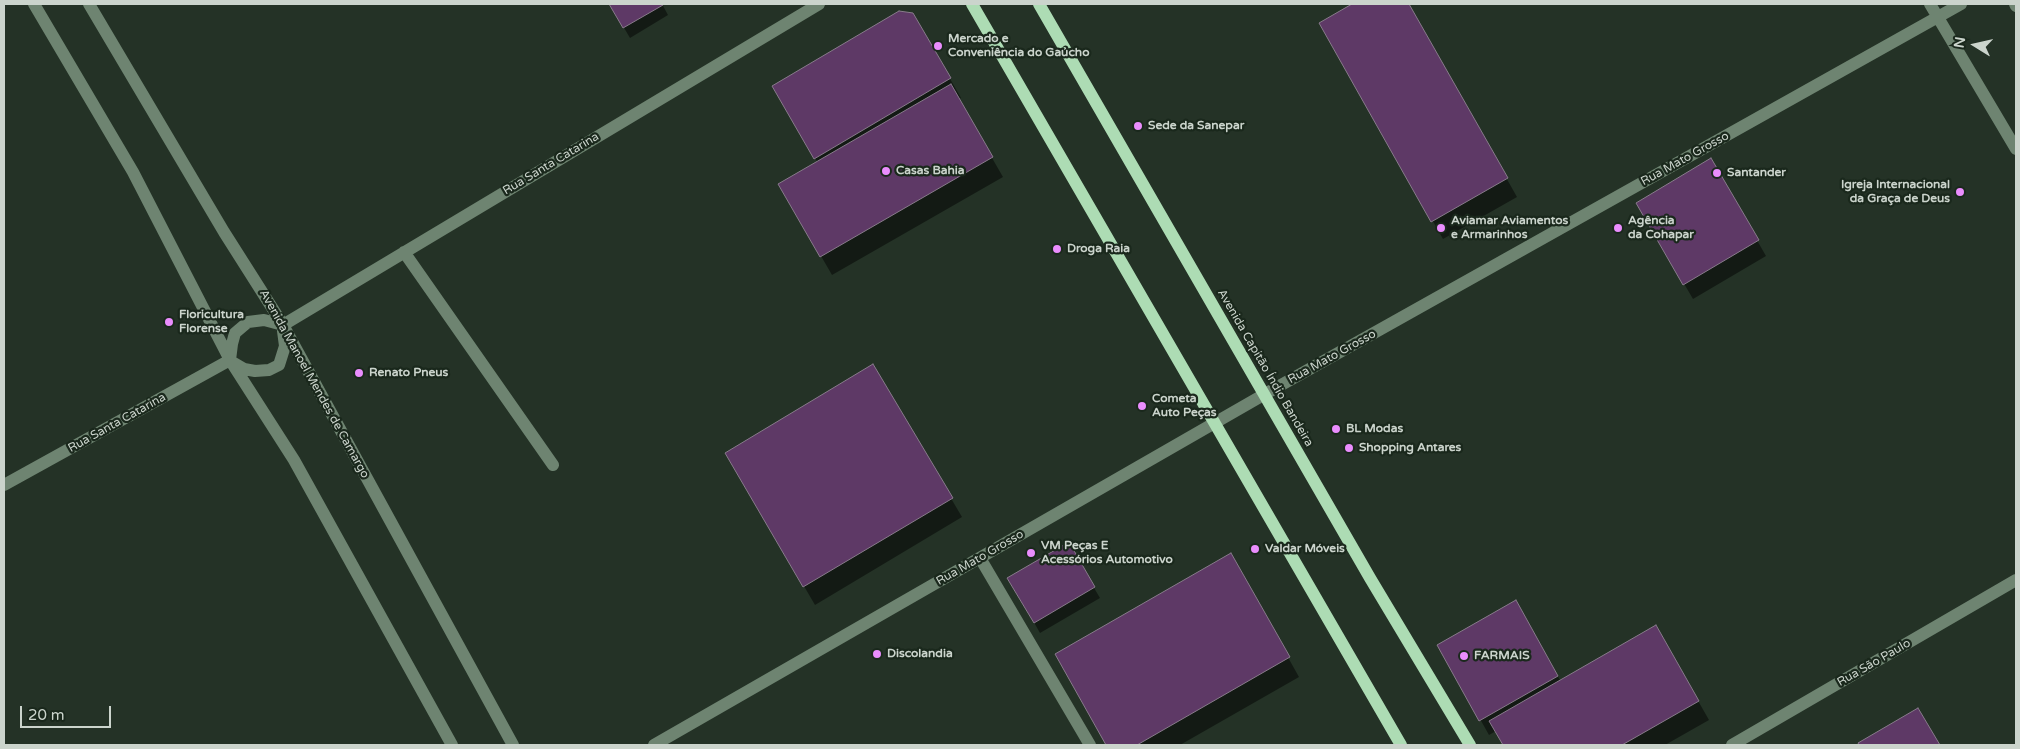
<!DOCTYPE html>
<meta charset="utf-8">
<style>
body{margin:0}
#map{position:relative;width:2020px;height:749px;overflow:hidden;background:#243226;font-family:"Varela Round",sans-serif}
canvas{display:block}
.frame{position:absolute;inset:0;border:5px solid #cbd4cc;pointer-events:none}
.north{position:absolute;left:1950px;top:20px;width:50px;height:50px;-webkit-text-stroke:4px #1a281c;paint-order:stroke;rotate:280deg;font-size:14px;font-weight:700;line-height:20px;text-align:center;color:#cbd4cc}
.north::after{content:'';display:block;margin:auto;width:18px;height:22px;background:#cbd4cc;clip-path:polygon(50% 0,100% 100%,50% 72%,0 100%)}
.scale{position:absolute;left:20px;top:706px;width:91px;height:22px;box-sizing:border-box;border:2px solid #cbd4cc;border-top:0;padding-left:6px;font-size:15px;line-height:18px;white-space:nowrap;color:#cbd4cc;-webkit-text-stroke:4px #1a281c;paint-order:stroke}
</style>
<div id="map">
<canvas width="2020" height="749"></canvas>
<div class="frame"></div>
<div class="north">N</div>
<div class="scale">20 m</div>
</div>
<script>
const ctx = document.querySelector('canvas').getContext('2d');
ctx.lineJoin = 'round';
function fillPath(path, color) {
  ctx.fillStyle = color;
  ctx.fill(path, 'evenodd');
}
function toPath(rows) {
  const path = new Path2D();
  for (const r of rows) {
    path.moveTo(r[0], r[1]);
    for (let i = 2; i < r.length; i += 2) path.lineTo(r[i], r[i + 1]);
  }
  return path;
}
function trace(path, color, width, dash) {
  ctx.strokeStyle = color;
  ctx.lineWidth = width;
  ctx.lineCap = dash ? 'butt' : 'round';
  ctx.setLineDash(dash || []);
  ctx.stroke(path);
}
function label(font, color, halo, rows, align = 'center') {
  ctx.font = font + ' "Varela Round",sans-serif';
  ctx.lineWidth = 4.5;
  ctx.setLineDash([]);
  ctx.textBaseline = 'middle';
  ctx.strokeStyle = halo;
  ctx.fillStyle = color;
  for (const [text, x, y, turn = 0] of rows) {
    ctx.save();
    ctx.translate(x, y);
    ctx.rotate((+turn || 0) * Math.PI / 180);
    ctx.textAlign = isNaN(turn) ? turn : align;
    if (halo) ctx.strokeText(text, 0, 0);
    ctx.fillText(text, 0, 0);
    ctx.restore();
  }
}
fillPath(toPath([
 [610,4,662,4,668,15,630,38],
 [1355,4,1408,4,1517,197,1443,239,1321,23],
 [913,14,961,98,958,99,1003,177,832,275,780,185,818,163,774,86],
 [1711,160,1766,256,1693,299,1637,203],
 [873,366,962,517,815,605,727,454],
 [1068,544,1100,598,1040,633,1009,578],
 [1230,554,1299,677,1180,745,1108,745,1056,655],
 [1516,602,1561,682,1656,627,1709,720,1665,745,1504,745,1496,731,1489,735,1439,646],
 [1918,710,1939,745,1860,745,1860,744]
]), '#0007');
const building = toPath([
 [609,4,663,4,663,5,623,28,609,4],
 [1352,4,1409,4,1508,178,1431,222,1319,23,1352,4],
 [899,11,913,13,951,78,814,159,772,86,899,11],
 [951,84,993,157,820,257,778,184,951,84],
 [1711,158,1759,240,1683,285,1636,203,1711,158],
 [873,364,953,498,803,587,725,453,873,364],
 [1069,542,1095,587,1034,623,1007,578,1069,542],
 [1231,553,1290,657,1137,745,1106,745,1055,654,1231,553],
 [1516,600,1558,676,1479,721,1437,645,1516,600],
 [1656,625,1699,701,1622,745,1503,745,1489,721,1656,625],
 [1918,708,1940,745,1859,745,1858,743,1918,708]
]);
fillPath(building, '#5e3966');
trace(building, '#887b8b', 1);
trace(toPath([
 [34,4,133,172,230,360,294,460,452,745],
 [89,4,224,232,283,325,513,745],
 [1930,4,2016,149],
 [2015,4,2016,6],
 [404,252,553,465],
 [230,360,232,344,235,333,248,322,264,320,283,325,819,4],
 [232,362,244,369,255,371,269,370,279,365,285,346,283,331],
 [4,485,230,360],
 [980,558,1090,745],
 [654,745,1265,394,1961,4],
 [1732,745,2016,580]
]), '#6e8471', 12);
trace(toPath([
 [972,4,1401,745],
 [1039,4,1370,578,1470,745]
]), '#addcb4', 12);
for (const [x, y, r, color] of [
 [938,46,5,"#ea8dfd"],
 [1138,126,5,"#ea8dfd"],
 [886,171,5,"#ea8dfd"],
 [1717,173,5,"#ea8dfd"],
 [1960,192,5,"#ea8dfd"],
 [1441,228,5,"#ea8dfd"],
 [1618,228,5,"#ea8dfd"],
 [1057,249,5,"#ea8dfd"],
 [169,322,5,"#ea8dfd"],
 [359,373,5,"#ea8dfd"],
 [1142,406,5,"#ea8dfd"],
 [1336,429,5,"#ea8dfd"],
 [1349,448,5,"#ea8dfd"],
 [1255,549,5,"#ea8dfd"],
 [1031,553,5,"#ea8dfd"],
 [877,654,5,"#ea8dfd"],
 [1464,656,5,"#ea8dfd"]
]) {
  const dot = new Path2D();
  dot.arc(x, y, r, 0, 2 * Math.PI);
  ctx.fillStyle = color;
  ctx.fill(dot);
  trace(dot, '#1a281c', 2);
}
label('bold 12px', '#cbd4cc', '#1a281c', [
 ["Mercado e",948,39],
 ["Conveniência do Gaúcho",948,53],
 ["Sede da Sanepar",1148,126],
 ["Casas Bahia",896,171],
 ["Santander",1727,173],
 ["Igreja Internacional",1950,185,"right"],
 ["da Graça de Deus",1950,199,"right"],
 ["Aviamar Aviamentos",1451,221],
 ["e Armarinhos",1451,235],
 ["Agência",1628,221],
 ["da Cohapar",1628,235],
 ["Droga Raia",1067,249],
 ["Floricultura",179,315],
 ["Florense",179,329],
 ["Renato Pneus",369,373],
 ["Cometa",1152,399],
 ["Auto Peças",1152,413],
 ["BL Modas",1346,429],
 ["Shopping Antares",1359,448],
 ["VM Peças E",1041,546],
 ["Acessórios Automotivo",1041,560],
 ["Valdar Móveis",1265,549],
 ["Discolandia",887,654],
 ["FARMAIS",1474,656]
], 'left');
label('12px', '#cbd4cc', '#1a281c', [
 ["Rua Mato Grosso",1685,159,-29],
 ["Rua Santa Catarina",551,164,-31],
 ["Rua Mato Grosso",1332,357,-29],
 ["Avenida Capitão Índio Bandeira",1265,368,60],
 ["Avenida Manoel Mendes de Camargo",314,384,61],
 ["Rua Santa Catarina",117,423,-29],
 ["Rua Mato Grosso",980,558,-30],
 ["Rua São Paulo",1874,663,-30]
]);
</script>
